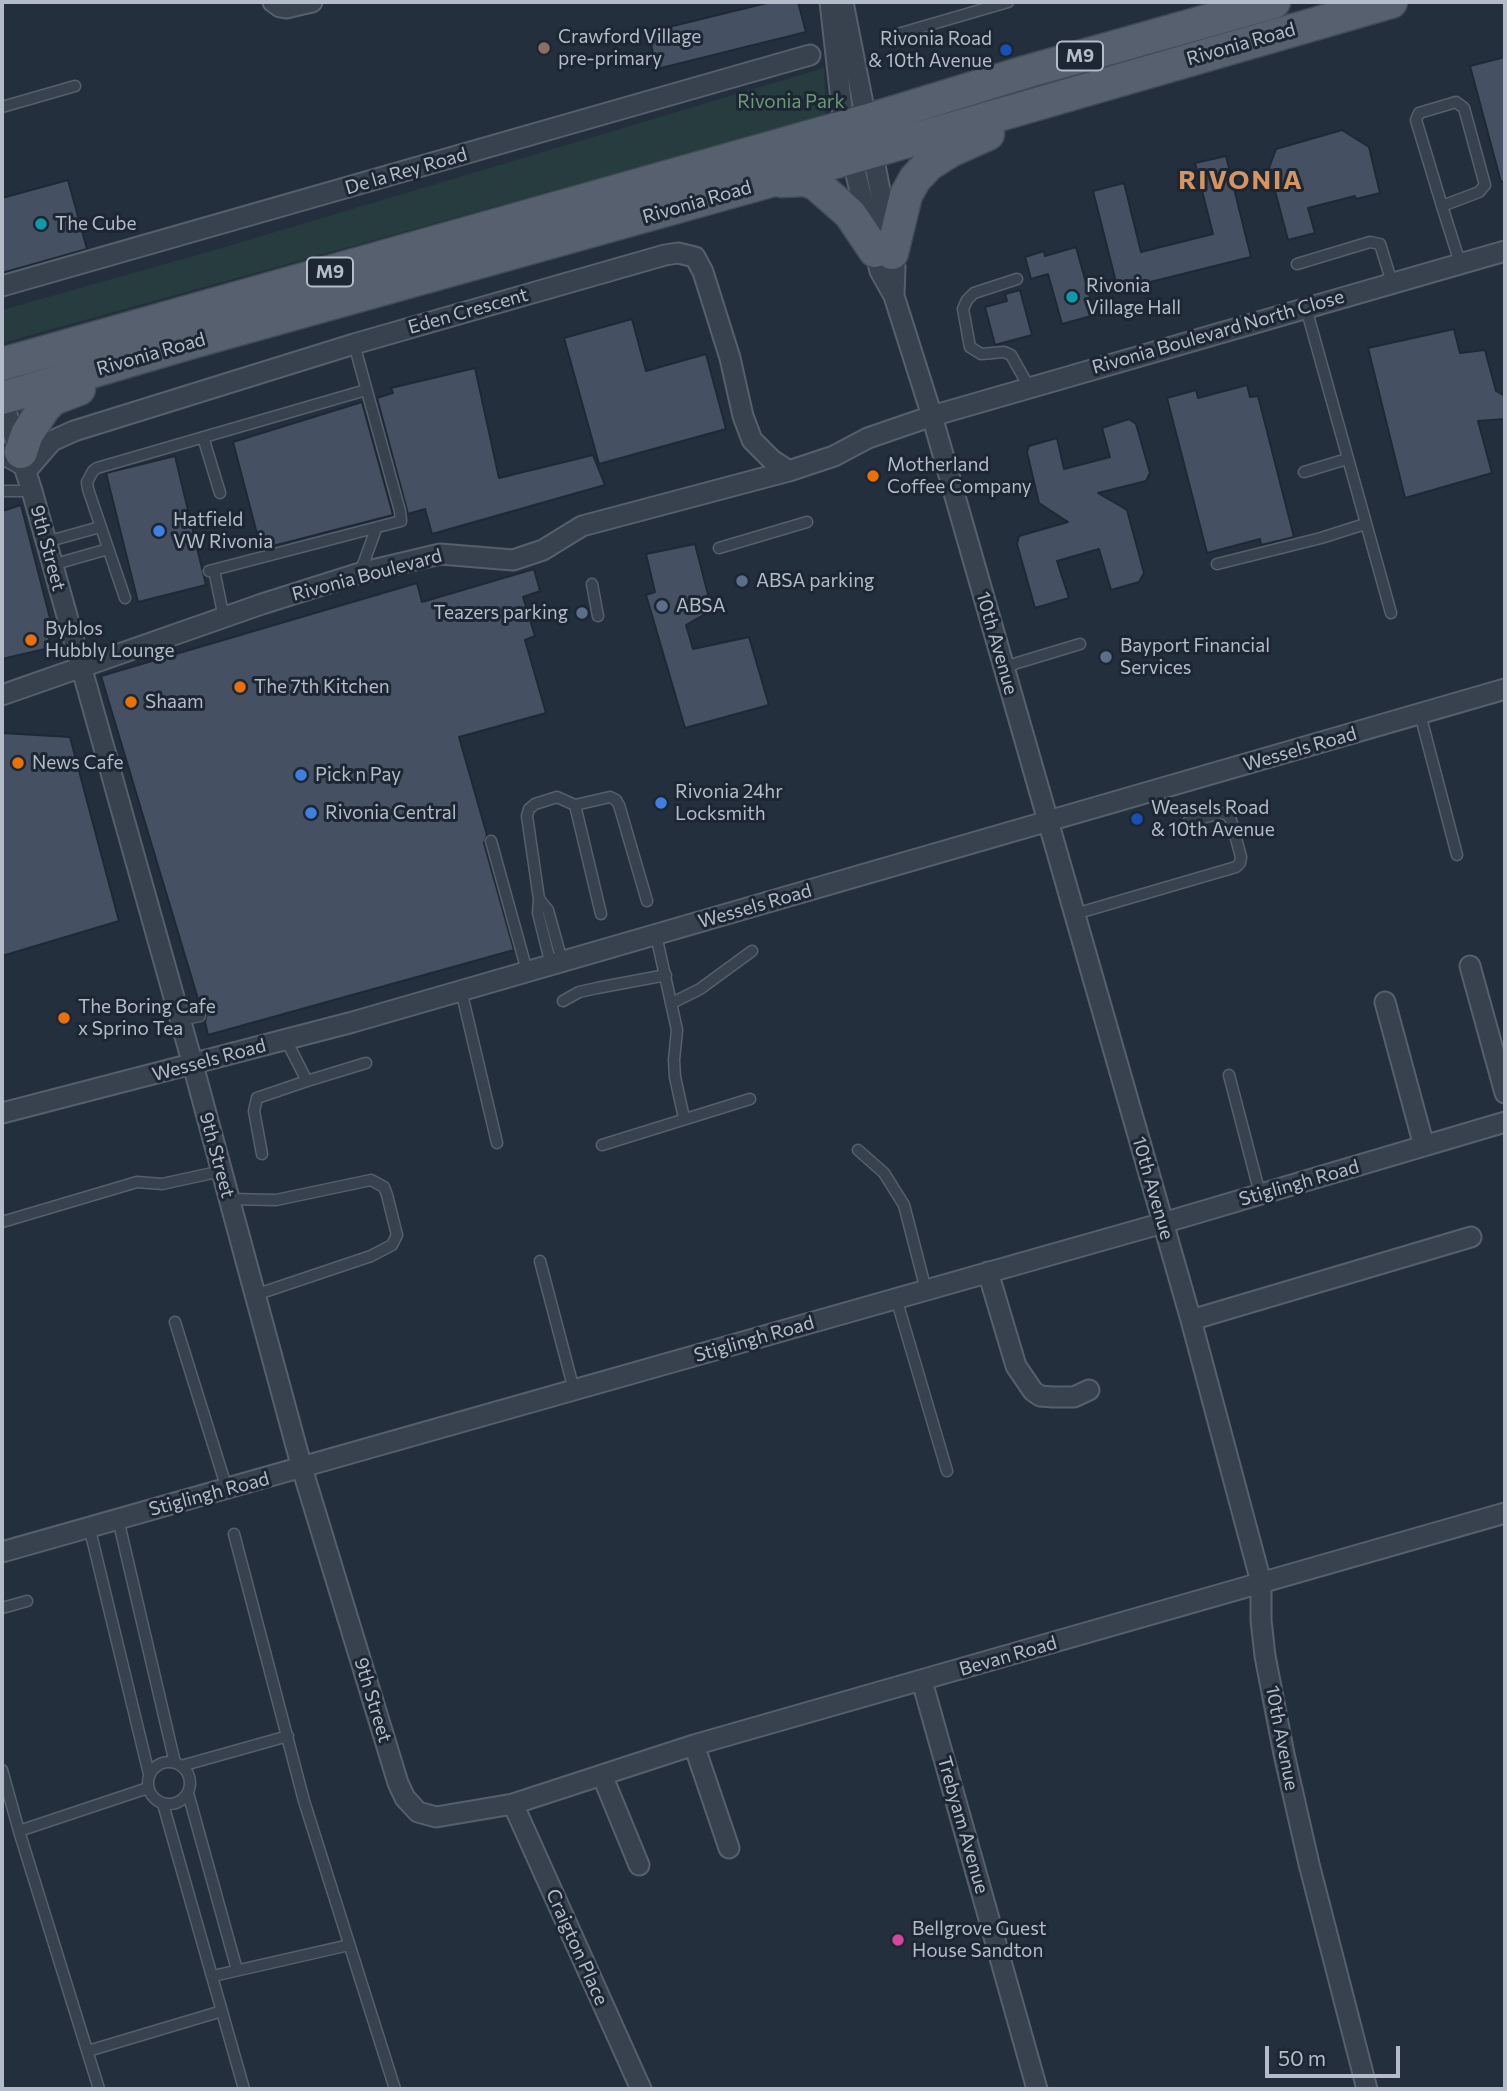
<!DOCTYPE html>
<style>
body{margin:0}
#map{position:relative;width:1507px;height:2091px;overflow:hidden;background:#242f3e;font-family:Commissioner,sans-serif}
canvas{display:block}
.frame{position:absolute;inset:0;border:4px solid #b4bcc9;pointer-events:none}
.scale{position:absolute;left:1265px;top:2046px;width:135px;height:32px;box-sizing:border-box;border:4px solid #b4bcc9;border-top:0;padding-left:9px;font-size:21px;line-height:24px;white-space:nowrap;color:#b4bcc9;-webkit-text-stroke:5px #1d2633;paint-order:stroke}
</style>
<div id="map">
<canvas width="1507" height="2091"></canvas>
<div class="frame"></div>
<div class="scale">50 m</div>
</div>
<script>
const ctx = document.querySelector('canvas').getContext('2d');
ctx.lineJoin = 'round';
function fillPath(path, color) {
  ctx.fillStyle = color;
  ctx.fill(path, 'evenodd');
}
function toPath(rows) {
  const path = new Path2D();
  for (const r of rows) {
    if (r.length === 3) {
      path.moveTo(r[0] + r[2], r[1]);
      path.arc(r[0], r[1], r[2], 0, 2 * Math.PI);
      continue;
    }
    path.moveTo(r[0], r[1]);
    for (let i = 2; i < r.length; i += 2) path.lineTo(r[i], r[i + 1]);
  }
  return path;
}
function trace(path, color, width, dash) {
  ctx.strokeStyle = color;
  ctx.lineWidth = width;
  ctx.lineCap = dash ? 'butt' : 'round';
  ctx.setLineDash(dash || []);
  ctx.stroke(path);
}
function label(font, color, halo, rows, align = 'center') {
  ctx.font = font + ' Commissioner,sans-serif';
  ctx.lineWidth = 6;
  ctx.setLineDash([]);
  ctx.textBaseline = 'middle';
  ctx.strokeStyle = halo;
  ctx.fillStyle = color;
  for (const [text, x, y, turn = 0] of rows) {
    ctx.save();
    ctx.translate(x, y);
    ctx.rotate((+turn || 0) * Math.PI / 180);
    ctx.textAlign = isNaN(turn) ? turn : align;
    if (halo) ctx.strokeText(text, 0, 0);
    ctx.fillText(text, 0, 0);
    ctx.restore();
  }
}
fillPath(toPath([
 [824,68,826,115,2,343,2,310,215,250]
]), '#263c3f');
const building = toPath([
 [771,2,798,2,806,32,657,69,648,32,771,2],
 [1505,57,1505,181,1501,182,1470,66,1505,57],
 [1342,130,1369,147,1380,193,1356,199,1355,196,1308,208,1315,233,1288,240,1269,168,1276,149,1342,130],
 [1226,156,1251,257,1118,290,1093,191,1124,183,1141,252,1213,234,1195,163,1226,156],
 [68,180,87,249,2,273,2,198,68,180],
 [1076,247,1095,315,1062,324,1048,274,1031,279,1025,257,1044,251,1045,256,1076,247],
 [1020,290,1032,335,995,345,985,307,1007,301,1005,294,1020,290],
 [632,319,646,371,706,354,726,429,599,464,564,338,632,319],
 [1454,329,1460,353,1485,350,1496,391,1505,396,1505,419,1478,421,1492,473,1405,498,1368,348,1454,329],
 [475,368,499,478,593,455,605,485,432,534,425,509,408,514,377,398,393,393,391,388,475,368],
 [1247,385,1250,397,1258,396,1294,537,1261,545,1260,539,1207,553,1167,398,1196,390,1198,398,1247,385],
 [362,402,393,515,261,549,233,442,362,402],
 [1129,419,1136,424,1150,473,1146,481,1098,493,1127,510,1144,573,1139,582,1111,590,1099,549,1057,561,1069,598,1035,608,1017,544,1019,536,1068,522,1039,503,1027,452,1029,446,1057,438,1064,469,1110,457,1102,428,1129,419],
 [175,456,206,585,138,602,106,473,175,456],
 [21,505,53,630,45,649,2,659,2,511,21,505],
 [695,544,712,610,686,625,693,649,749,637,769,705,685,728,646,595,655,592,646,554,695,544],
 [534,569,540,591,523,597,535,636,525,640,546,713,459,737,487,835,484,843,514,950,208,1035,205,1022,207,1014,201,1009,101,676,417,583,422,602,534,569],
 [2,733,70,737,119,921,2,956,2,733]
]);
fillPath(building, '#455162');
trace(building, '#1f2835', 2);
const service = toPath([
 [891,36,1008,2],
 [2,107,75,86],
 [1442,206,1479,192,1485,185,1464,108,1456,102,1419,113,1416,120,1442,206,1460,263],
 [1297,264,1370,242,1380,244,1392,283],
 [1017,279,974,293,967,300,963,309,970,347,981,354,1004,352,1011,355,1029,387],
 [1306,308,1391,613],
 [203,437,220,493],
 [2,459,18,468],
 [1304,472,1347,459],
 [2,491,32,491],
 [46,542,100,527],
 [719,548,807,522],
 [1217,564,1321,538,1365,524],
 [52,565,108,549],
 [214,570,224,618],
 [209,571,401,521,400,511,354,344],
 [360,573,376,529],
 [592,584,598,616],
 [125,598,88,489,87,482,93,471,97,468,366,390],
 [1004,667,1080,644],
 [1420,714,1457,855],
 [575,805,601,914],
 [491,841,527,971],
 [539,899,548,910,562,961],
 [1075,914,1236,867,1240,863,1241,857,1231,820,1227,814,1221,813,1188,822],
 [656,935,677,1030,674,1060,675,1077,684,1118],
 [551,965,538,913,539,899,527,816,529,809,535,804,557,797,575,805,610,797,616,800,619,805,647,901],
 [461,990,497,1143],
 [563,1001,579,992,597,988,666,975],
 [672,1003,700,989,752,951],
 [180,1020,200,1016],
 [1229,1075,1260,1194],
 [307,1081,366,1063],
 [602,1145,750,1099],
 [858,1150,884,1173,904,1205,926,1290],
 [262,1154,254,1111,257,1098,307,1081,286,1040],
 [229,1199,276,1200,371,1180,384,1187,387,1195,397,1235,392,1245,371,1256,255,1295],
 [2,1222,137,1182,162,1184,222,1171],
 [540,1261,574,1390],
 [896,1298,947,1471],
 [175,1322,227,1489],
 [118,1519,175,1763],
 [89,1526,149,1774],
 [234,1534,304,1801,395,2089],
 [2,1608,27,1601],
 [169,1783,21],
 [181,1766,288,1736],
 [2,1770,19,1831,148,1788],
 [188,1793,237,1970],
 [163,1804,244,2089],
 [19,1831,99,2089],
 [213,1976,349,1945],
 [88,2051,222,2011]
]);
const minor = toPath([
 [273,2,280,7,286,8,312,2],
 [830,2,844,126,875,251,880,271,894,296,932,416,1191,1320,1261,1582,1261,1620,1265,1656,1284,1754,1309,1864,1367,2089],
 [843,2,895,267,894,295],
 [2,286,810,55],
 [2,399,32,491,193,1065,302,1468,398,1783,405,1798,418,1812,436,1817,513,1804,694,1745,1505,1513],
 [26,471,52,441,74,431,354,344,665,255,678,253,695,257,703,272,730,358,743,416,752,440,772,460,789,471],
 [2,695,262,604,360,573,440,554,513,560,543,550,582,526,789,471,834,456,868,438,932,416,1505,251],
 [1470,966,1505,1093],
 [1385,1002,1424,1146],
 [2,1113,353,1022,1505,689],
 [988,1272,1016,1366,1033,1391,1040,1396,1053,1397,1074,1397,1089,1390],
 [1191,1320,1471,1237],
 [2,1552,1163,1223,1505,1122],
 [922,1681,1037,2089],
 [694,1745,729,1848],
 [602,1775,639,1865],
 [513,1804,641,2089]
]);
const primary = toPath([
 [782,181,805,180,816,184,850,214,875,251],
 [892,253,906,195,915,179,928,165,950,151,988,134],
 [2,364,865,121,1022,73,1274,2],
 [2,398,193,342,770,181,1391,2],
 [21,452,27,434,44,408,53,399,79,389]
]);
trace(service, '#565f6c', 13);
trace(minor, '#565f6c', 23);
trace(primary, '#414a57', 35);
trace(service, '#38414e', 10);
trace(minor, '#38414e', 19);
trace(primary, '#56606e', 32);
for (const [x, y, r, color] of [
 [544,48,7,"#8d6e63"],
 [1006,50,7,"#1a4fb4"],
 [41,224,7,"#0f9aa8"],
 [1072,297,7,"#0f9aa8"],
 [873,476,7,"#e8710a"],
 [159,531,7,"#3f7fe0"],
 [742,581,7,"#5c6f8a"],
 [662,606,7,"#5c6f8a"],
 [582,613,7,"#5c6f8a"],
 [31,640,7,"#e8710a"],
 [1106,657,7,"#5c6f8a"],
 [240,687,7,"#e8710a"],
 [131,702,7,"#e8710a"],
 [18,763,7,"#e8710a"],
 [301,775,7,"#3f7fe0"],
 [661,803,7,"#3f7fe0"],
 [311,813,7,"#3f7fe0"],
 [1137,819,7,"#1a4fb4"],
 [64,1018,7,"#e8710a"],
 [898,1940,7,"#d1479c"]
]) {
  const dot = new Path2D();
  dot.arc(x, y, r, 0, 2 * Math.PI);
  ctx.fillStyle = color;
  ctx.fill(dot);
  trace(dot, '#1d2633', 2.5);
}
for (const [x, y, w] of [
 [1080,56,46],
 [330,272,46]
]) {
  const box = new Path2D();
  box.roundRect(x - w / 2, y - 14.5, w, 29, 5);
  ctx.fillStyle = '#1d2633';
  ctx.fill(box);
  trace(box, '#b4bcc9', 2);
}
label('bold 18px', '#b4bcc9', null, [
 ["M9",1080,56],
 ["M9",330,272]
]);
label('19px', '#b4bcc9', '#1d2633', [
 ["Crawford Village",558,37],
 ["pre-primary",558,59],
 ["Rivonia Road",992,39,"right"],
 ["& 10th Avenue",992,61,"right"],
 ["The Cube",55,224],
 ["Rivonia",1086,286],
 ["Village Hall",1086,308],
 ["Motherland",887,465],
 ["Coffee Company",887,487],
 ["Hatfield",173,520],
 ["VW Rivonia",173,542],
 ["ABSA parking",756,581],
 ["ABSA",676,606],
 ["Teazers parking",568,613,"right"],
 ["Byblos",45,629],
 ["Hubbly Lounge",45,651],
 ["Bayport Financial",1120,646],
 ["Services",1120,668],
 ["The 7th Kitchen",254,687],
 ["Shaam",145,702],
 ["News Cafe",32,763],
 ["Pick n Pay",315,775],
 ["Rivonia 24hr",675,792],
 ["Locksmith",675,814],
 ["Weasels Road",1151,808],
 ["& 10th Avenue",1151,830],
 ["Rivonia Central",325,813],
 ["The Boring Cafe",78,1007],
 ["x Sprino Tea",78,1029],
 ["Bellgrove Guest",912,1929],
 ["House Sandton",912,1951]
], 'left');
label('19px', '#b4bcc9', '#1d2633', [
 ["Rivonia Road",1241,44,-16],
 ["De la Rey Road",406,171,-16],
 ["Rivonia Road",697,202,-16],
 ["Eden Crescent",468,311,-16],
 ["Rivonia Boulevard North Close",1218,332,-16],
 ["Rivonia Road",151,354,-16],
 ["9th Street",48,548,75],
 ["Rivonia Boulevard",367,575,-15],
 ["10th Avenue",997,643,74],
 ["Wessels Road",1300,749,-16],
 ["Wessels Road",755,906,-16],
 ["Wessels Road",209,1060,-15],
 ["9th Street",217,1155,75],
 ["Stiglingh Road",1299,1183,-16],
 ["10th Avenue",1153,1188,74],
 ["Stiglingh Road",754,1339,-16],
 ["Stiglingh Road",209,1494,-15],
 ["Bevan Road",1008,1656,-16],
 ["9th Street",373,1700,73],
 ["10th Avenue",1282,1738,79],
 ["Trebyam Avenue",963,1825,74],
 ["Craigton Place",577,1947,66]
]);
label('19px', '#6b9a76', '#1d2633', [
 ["Rivonia Park",791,102]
]);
ctx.letterSpacing = '2px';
label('bold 26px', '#d59563', '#1d2633', [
 ["RIVONIA",1241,180]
]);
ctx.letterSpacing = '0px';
</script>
